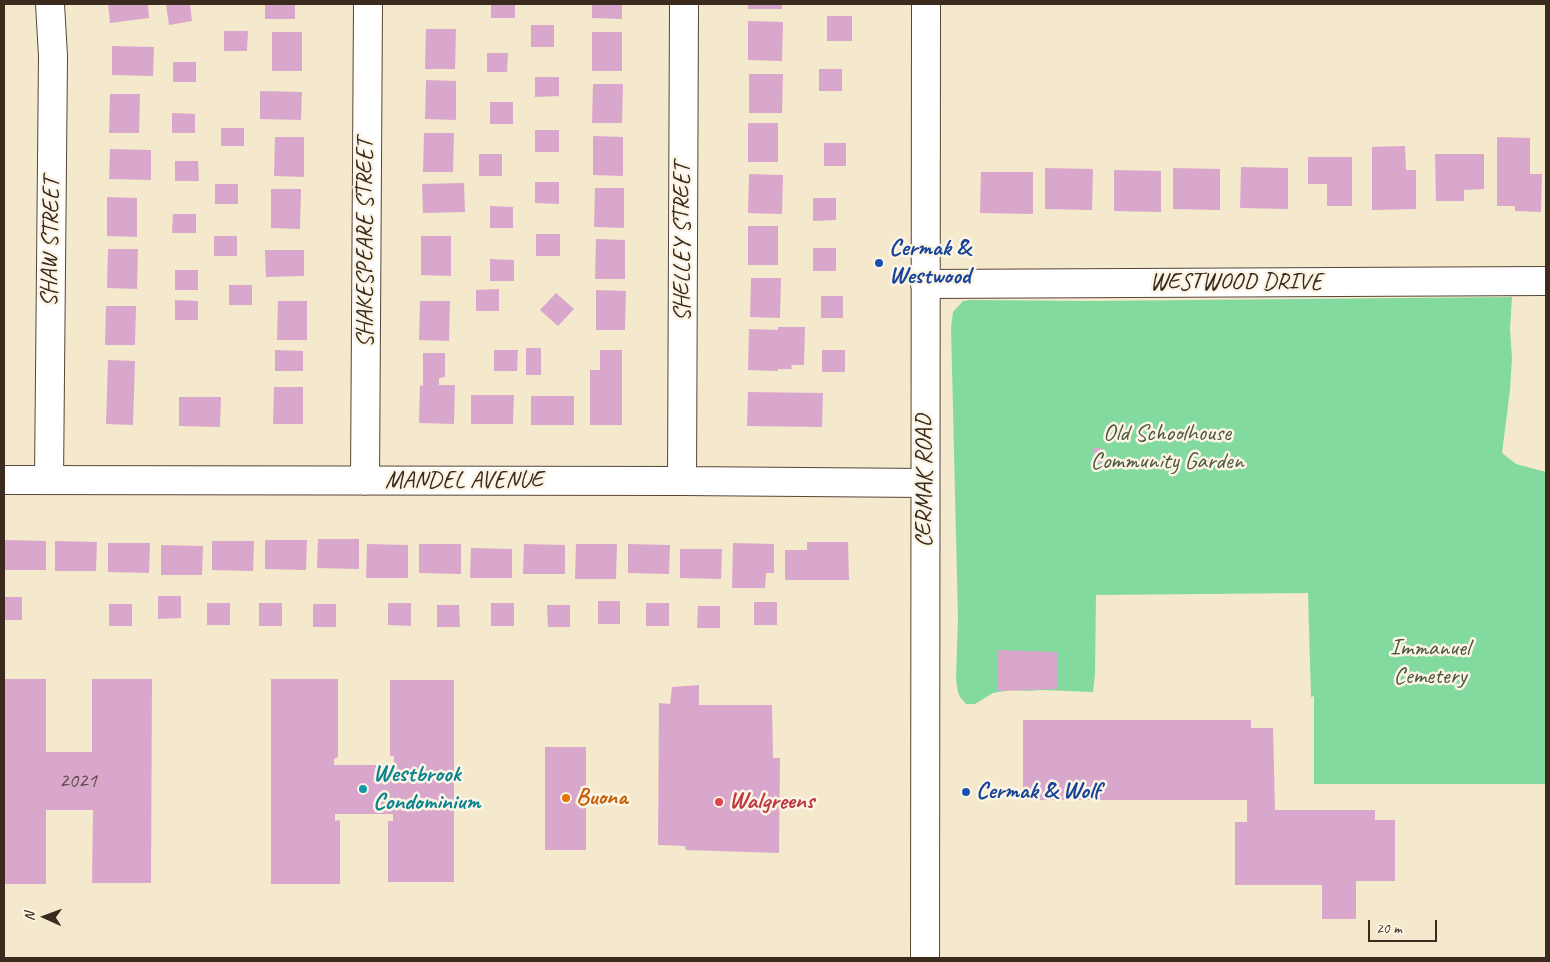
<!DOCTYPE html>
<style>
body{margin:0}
#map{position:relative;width:1550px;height:962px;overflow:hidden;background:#f4e8cd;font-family:Caveat,sans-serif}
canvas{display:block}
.frame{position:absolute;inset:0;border:5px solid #3b2a1e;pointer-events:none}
.north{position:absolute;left:20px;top:892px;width:50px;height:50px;-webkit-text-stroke:4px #fcf5e5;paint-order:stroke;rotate:272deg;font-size:14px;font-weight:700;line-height:20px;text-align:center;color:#3b2a1e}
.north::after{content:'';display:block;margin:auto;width:18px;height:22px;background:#3b2a1e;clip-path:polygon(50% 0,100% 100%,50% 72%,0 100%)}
.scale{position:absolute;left:1368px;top:920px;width:69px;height:22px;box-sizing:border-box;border:2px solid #3b2a1e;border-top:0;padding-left:6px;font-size:15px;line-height:18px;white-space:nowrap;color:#3b2a1e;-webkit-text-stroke:4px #fcf5e5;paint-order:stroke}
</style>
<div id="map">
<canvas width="1550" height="962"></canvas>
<div class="frame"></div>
<div class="north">N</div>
<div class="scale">20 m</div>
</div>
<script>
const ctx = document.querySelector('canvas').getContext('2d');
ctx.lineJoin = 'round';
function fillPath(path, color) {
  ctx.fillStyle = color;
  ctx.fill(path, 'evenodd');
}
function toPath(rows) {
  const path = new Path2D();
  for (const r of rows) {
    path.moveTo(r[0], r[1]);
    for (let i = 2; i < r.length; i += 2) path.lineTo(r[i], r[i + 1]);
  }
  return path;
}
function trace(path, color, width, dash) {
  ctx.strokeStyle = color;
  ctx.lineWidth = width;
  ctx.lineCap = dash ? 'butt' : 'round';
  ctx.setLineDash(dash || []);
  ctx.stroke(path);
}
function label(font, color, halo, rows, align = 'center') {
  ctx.font = font + ' Caveat,sans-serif';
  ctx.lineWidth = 5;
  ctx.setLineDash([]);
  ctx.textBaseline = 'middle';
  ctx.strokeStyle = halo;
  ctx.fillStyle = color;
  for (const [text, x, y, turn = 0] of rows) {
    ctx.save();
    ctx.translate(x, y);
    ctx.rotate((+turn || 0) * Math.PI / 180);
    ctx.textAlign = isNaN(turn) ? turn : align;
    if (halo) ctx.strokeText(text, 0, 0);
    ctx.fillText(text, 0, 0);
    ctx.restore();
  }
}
fillPath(toPath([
 [1512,297,1510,329,1512,358,1510,390,1502,453,1516,464,1546,472,1546,784,1314,784,1314,696,1311,697,1308,593,1096,595,1095,674,1093,692,1041,690,1026,691,1012,690,993,693,975,704,966,704,960,697,958,692,956,679,958,619,951,327,953,312,963,301,970,300,1090,301]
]), '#83da9e');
fillPath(toPath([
 [108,4,148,4,149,18,110,23],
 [175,4,190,4,192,21,169,25,166,5],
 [265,4,295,4,295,19,265,19],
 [491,4,515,4,515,18,491,18],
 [592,4,622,4,622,19,592,18],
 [748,4,782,4,782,9,748,9],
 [827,16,852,16,852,41,827,41],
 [748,21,783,22,782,61,748,60],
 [531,25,554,25,554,47,531,47],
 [426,29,456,29,455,69,425,69],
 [224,31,248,31,247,51,224,51],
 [272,32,302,32,302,71,272,71],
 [592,32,622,32,622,71,592,71],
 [112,46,154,47,153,76,112,75],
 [487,53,508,53,507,72,487,72],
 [173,62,196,62,196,82,173,82],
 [819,69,842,69,842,91,819,91],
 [749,74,783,74,782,113,749,113],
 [535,77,559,77,559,96,535,97],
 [426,80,456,81,456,120,425,119],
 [593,84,623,84,622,123,592,123],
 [260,91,302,92,301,120,260,119],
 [110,94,140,94,139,133,109,133],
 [490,102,513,102,513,124,490,124],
 [172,113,195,114,195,133,172,133],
 [748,123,778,123,778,162,748,162],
 [221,128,244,128,244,146,221,146],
 [535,130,559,130,559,152,535,152],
 [424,133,454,133,453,172,423,172],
 [593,136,623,137,623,176,593,175],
 [275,137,304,137,304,177,274,176],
 [1497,137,1530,138,1530,174,1542,174,1541,212,1515,211,1515,206,1497,206],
 [824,143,846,143,846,166,824,166],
 [1405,146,1406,170,1416,170,1416,209,1372,210,1372,147],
 [110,149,151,150,151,180,109,179],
 [479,154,502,154,502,176,479,176],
 [1435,154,1484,154,1484,189,1464,190,1464,201,1436,201],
 [1308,157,1352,157,1352,206,1327,206,1327,184,1308,184],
 [175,161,198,161,199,181,175,181],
 [1241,167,1288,168,1288,209,1240,208],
 [1045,168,1093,169,1092,210,1045,209],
 [1173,168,1220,169,1220,210,1173,209],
 [1114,170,1161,171,1161,212,1114,211],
 [981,172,1033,172,1033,214,980,213],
 [749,174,783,175,782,214,748,213],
 [535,182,559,182,559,204,535,203],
 [464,183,465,212,423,213,422,184],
 [215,184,238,184,238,204,215,204],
 [595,188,624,188,624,228,594,227],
 [271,189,301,189,300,229,271,228],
 [107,197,137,198,137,237,107,236],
 [813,198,836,198,836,220,813,221],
 [490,206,513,207,513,228,490,228],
 [173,214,196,214,196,233,172,233],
 [748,226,778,226,778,265,748,265],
 [536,234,560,234,560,256,536,256],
 [214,236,237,236,237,256,214,256],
 [421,236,451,236,451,276,421,275],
 [596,239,625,240,625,279,595,279],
 [813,248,836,248,836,271,813,271],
 [108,249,138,249,137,289,107,288],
 [265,250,304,250,304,276,266,277],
 [490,259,514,260,514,281,490,281],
 [175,270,198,270,198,290,175,290],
 [751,278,781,278,780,318,750,317],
 [229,285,252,285,252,305,229,305],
 [499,289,499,311,476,311,476,290],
 [596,290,626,291,625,330,596,330],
 [556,293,574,309,558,326,540,310],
 [821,296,843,296,843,318,821,318],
 [175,300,198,301,198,320,175,320],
 [278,301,307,301,307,340,277,340],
 [420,301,450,301,449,341,419,340],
 [106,306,136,306,135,345,105,345],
 [778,327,805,327,804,365,791,365,792,369,778,369,778,371,748,370,749,329,778,330],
 [526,348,541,348,541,375,526,375],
 [275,350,303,351,303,371,275,371],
 [494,350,518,350,517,371,494,371],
 [600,350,622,350,622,425,590,425,590,370,600,370],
 [822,350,845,350,845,372,822,372],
 [423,353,445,353,445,377,439,378,439,385,455,385,454,424,419,423,420,385,423,386],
 [108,360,135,361,133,425,106,424],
 [274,387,303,387,303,424,273,424],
 [748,392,823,393,822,427,747,426],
 [471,395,514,395,513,424,471,424],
 [531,396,574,396,574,425,531,425],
 [179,397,221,397,220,427,179,426],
 [1093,448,1102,448,1103,463,1093,463],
 [318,539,359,539,359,569,317,568],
 [5,540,46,541,46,570,4,570],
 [265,540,307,540,306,570,265,569],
 [55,541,97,542,96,571,55,571],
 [212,541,254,541,253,571,212,570],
 [807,542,848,542,849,580,785,580,785,550,807,550],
 [108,543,150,543,149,573,108,572],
 [733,543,774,544,774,573,766,573,765,588,732,588],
 [367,544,408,545,408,578,366,578],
 [419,544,461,544,461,574,419,573],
 [524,544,565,545,565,574,523,574],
 [576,544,617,544,616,579,575,579],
 [628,544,670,545,669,574,628,573],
 [161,545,203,546,202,575,161,575],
 [471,548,512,549,512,578,470,578],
 [680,549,722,549,721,579,680,578],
 [158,596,181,596,181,618,158,619],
 [4,597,22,597,22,620,4,620],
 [598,601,620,601,620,624,598,624],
 [754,602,777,602,777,625,754,625],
 [207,603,230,603,230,625,207,625],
 [259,603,282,603,282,626,259,626],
 [388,603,411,603,411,626,388,625],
 [491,603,514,603,514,626,491,626],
 [646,603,669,603,669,626,646,626],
 [109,604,132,604,132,626,109,626],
 [313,604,336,604,336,627,313,627],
 [437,605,459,605,460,627,437,627],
 [547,605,570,605,570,627,548,627],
 [698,606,720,606,720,628,697,628],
 [998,650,1058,652,1057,689,997,691,997,651],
 [4,679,46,679,46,752,92,752,92,679,152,679,151,883,92,883,93,810,46,810,46,884,4,884],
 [271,679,338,679,338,757,334,759,334,765,394,765,394,756,390,756,390,680,454,680,454,882,388,882,388,821,393,821,393,814,335,814,335,821,340,820,340,884,271,884],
 [699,685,699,705,772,705,773,758,780,758,779,853,686,850,685,846,658,845,659,703,670,704,672,687],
 [1023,720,1251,720,1251,728,1273,728,1275,810,1375,810,1375,820,1395,820,1395,881,1356,881,1356,919,1322,919,1322,885,1235,885,1235,822,1247,822,1247,800,1023,800],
 [545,747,586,747,586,850,545,850]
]), '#d9a7cb');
const minor = toPath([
 [925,284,1546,281],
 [4,480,682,481,925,483],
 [49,480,53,56,50,4],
 [365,481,368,4],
 [682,481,684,4]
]);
const major = toPath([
 [925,958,926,4]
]);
trace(minor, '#574638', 30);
trace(major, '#574638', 30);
trace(minor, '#fff', 28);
trace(major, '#fff', 28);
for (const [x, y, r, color] of [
 [879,263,5,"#1a4fb4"],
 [363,789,5,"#0f9aa8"],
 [966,792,5,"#1a4fb4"],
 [566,798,5,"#e8710a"],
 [719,802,5,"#e0444e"]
]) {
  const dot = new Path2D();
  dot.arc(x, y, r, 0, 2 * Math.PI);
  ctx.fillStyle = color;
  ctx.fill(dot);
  trace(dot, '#fcf5e5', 2);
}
label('21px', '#624949', null, [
 ["2021",78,781]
]);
label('24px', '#3b2a1e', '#fcf5e5', [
 ["SHAW STREET",51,242,-89],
 ["SHELLEY STREET",683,242,-90],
 ["SHAKESPEARE STREET",366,243,-90],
 ["WESTWOOD DRIVE",1236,283],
 ["MANDEL AVENUE",464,481],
 ["CERMAK ROAD",925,481,-90]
]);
label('bold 24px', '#164399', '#fcf5e5', [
 ["Cermak &",889,249],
 ["Westwood",889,277],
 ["Cermak & Wolf",976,792]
], 'left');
label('24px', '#4d563e', '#fcf5e5', [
 ["Old Schoolhouse",1167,434],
 ["Community Garden",1167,462],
 ["Immanuel",1430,649],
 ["Cemetery",1430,677]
]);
label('bold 24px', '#0d838f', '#fcf5e5', [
 ["Westbrook",373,775],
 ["Condominium",373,803]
], 'left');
label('bold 24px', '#c56008', '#fcf5e5', [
 ["Buona",576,798]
], 'left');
label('bold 24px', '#be3a42', '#fcf5e5', [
 ["Walgreens",729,802]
], 'left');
</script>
